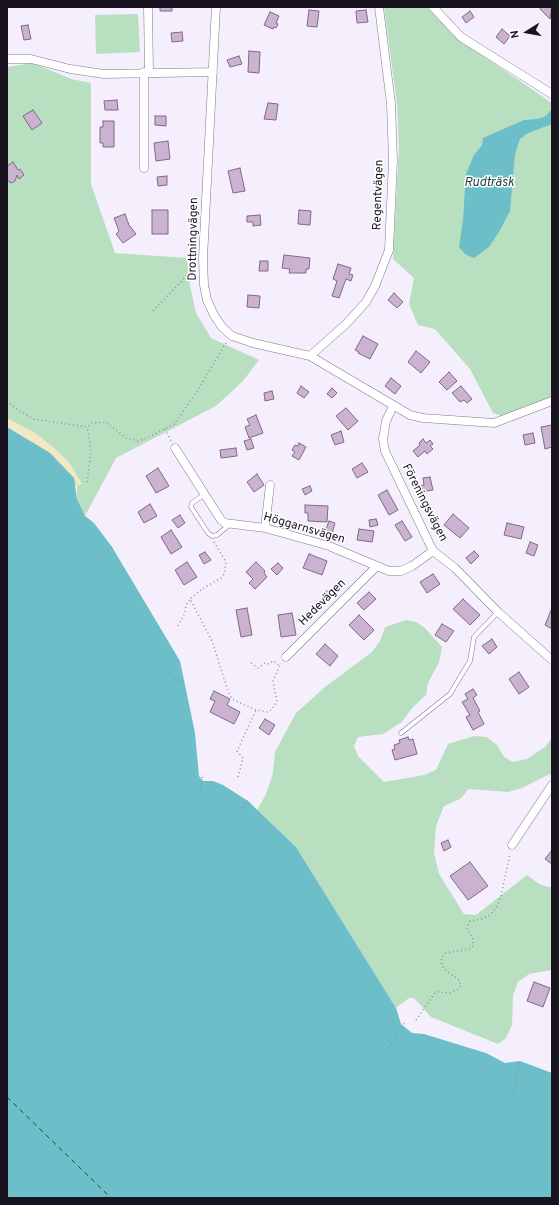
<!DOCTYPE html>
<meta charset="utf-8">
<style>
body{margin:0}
#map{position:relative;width:559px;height:1205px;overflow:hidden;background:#f5effd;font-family:Overpass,sans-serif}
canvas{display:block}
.frame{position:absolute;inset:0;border:8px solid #18131f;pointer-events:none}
.north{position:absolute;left:507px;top:12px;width:40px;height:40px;-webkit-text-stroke:3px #fff;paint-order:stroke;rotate:259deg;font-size:11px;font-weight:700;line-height:16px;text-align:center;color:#18131f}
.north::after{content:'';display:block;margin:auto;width:14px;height:18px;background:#18131f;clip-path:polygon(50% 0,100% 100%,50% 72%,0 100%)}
</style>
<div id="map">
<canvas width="559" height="1205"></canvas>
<div class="frame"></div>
<div class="north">N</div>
</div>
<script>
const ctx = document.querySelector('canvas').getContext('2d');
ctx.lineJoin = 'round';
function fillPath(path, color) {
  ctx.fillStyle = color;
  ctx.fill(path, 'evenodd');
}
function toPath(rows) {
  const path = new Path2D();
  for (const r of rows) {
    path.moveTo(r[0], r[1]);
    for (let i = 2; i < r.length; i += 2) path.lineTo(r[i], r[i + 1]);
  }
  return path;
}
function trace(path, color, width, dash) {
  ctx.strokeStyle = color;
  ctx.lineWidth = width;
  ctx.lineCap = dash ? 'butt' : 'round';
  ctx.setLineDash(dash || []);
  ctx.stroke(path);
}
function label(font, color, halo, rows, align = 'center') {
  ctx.font = font + ' Overpass,sans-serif';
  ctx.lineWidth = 3;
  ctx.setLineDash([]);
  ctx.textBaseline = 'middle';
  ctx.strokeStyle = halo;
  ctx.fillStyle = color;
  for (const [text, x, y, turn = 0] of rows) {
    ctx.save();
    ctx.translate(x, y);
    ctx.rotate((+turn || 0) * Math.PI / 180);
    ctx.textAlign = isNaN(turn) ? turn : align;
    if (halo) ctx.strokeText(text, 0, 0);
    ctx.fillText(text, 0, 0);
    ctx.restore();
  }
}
fillPath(toPath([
 [384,7,427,7,454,36,552,103,552,404,509,419,493,413,470,369,435,329,418,325,409,304,414,278,393,259,399,147,397,104],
 [138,14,140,52,96,54,95,15],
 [33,63,71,79,91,83,91,184,115,253,187,258,189,281,196,313,211,338,259,360,243,381,216,406,116,458,85,516,77,499,77,486,25,437,7,427,7,67],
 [406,620,416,622,425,628,442,647,439,662,428,683,426,695,412,708,402,722,383,734,358,737,354,746,358,756,384,782,424,775,436,770,448,744,474,736,487,737,497,745,504,757,513,762,527,759,545,747,552,738,552,773,522,788,508,792,469,789,460,799,444,806,436,826,434,853,439,874,464,914,476,915,527,875,539,884,552,888,552,970,529,974,518,982,513,995,512,1025,506,1038,498,1044,431,1017,414,998,409,998,396,1008,296,847,257,810,266,794,273,773,275,752,296,713,325,687,372,652,380,641,385,627]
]), '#b8dfbf');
fillPath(toPath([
 [7,418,34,432,53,447,69,462,82,484,77,486,74,478,50,453,7,427]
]), '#f2e8c3');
fillPath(toPath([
 [550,111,552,111,552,124,528,133,520,139,515,154,510,211,499,232,489,247,474,258,465,254,459,247,463,220,466,174,474,155,482,145,483,138,524,120,538,119,546,116],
 [7,427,50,453,74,478,77,499,85,516,94,523,112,547,180,661,195,733,199,776,203,781,213,781,223,785,248,801,296,847,396,1008,401,1024,412,1033,424,1034,486,1053,505,1063,520,1061,552,1073,552,1198,7,1198]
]), '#6cbec8');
trace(toPath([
 [7,1097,111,1198]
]), '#1c4348', 1, [5, 4]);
const building = toPath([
 [160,7,172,7,172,11,160,11,160,7],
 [541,7,552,7,550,19,540,9,541,7],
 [309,10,319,11,317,27,307,26,309,10],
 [366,10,368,22,357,23,356,11,366,10],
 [470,11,474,17,466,23,462,17,470,11],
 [270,12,279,16,276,23,278,24,276,28,274,27,273,29,264,25,270,12],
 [28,25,31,39,24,40,21,26,28,25],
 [502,29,510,36,504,44,496,37,502,29],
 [182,32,183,41,172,42,171,33,182,32],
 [249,51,260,52,259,73,248,72,249,51],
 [239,56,242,64,230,67,227,60,239,56],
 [117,100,118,110,105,110,104,101,117,100],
 [268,103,278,104,276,120,264,119,268,103],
 [33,110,42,123,32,130,23,116,33,110],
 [155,116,166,116,166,126,155,125,155,116],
 [103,121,114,121,114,147,103,147,103,143,100,143,100,127,103,127,103,121],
 [168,141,170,159,156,161,154,143,168,141],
 [13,162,18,170,20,169,24,175,19,179,17,175,15,181,11,183,7,180,7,166,13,162],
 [240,168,245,191,233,193,228,171,240,168],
 [167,176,167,185,158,186,157,177,167,176],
 [152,210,168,210,168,234,152,234,152,210],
 [299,210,311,211,310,225,298,224,299,210],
 [125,214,129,225,136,234,123,243,116,234,119,231,114,218,125,214],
 [260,215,261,225,253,226,253,222,247,222,247,216,260,215],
 [284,255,310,258,309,269,306,269,306,273,289,273,290,269,282,268,284,255],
 [260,261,268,261,268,271,259,271,260,261],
 [338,264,351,268,349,274,353,275,351,281,346,279,339,298,332,296,337,281,333,279,338,264],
 [394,293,403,302,397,308,388,300,394,293],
 [248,295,260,296,259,308,247,307,248,295],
 [363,336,378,344,370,359,358,353,359,352,355,350,363,336],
 [416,351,430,362,421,373,408,362,416,351],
 [449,372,457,381,447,390,439,382,449,372],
 [391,378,401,386,395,394,385,386,391,378],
 [301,386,309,392,304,398,297,393,301,386],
 [461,386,472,399,467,403,464,400,460,402,452,393,461,386],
 [332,388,337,393,332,398,327,394,332,388],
 [272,391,274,399,265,401,264,393,272,391],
 [346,408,358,421,348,430,336,416,346,408],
 [256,415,263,433,249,438,245,427,250,425,247,419,256,415],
 [552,425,552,447,545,449,541,427,552,425],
 [341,431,344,442,335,445,331,435,341,431],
 [533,433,535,443,525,445,523,435,533,433],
 [251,439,254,448,247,450,244,441,251,439],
 [423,439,426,443,430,440,433,444,430,446,433,449,427,454,425,451,418,457,413,451,420,445,419,443,423,439],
 [299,443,306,447,299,460,292,456,295,452,292,450,295,445,298,446,299,443],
 [236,448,237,456,221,458,220,450,236,448],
 [362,463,368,472,357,478,352,469,362,463],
 [158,468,169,486,156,493,146,476,158,468],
 [257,474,264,485,254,492,247,482,257,474],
 [430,477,433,490,419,492,417,486,424,485,423,478,430,477],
 [310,486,312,491,305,495,302,489,310,486],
 [387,490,398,510,389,515,378,495,387,490],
 [150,504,157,516,144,523,138,512,150,504],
 [305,505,328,506,327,522,308,521,308,513,305,513,305,505],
 [453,514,469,528,460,538,444,525,453,514],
 [180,515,185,523,178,528,172,520,180,515],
 [376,519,378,525,370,527,369,520,376,519],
 [329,521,335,523,332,534,325,532,329,521],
 [402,521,412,537,405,541,395,525,402,521],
 [507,523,524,527,521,539,504,535,507,523],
 [359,529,374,531,372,542,357,540,359,529],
 [171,530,182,547,171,554,161,537,171,530],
 [530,542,538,545,534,556,526,553,530,542],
 [474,551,479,556,471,564,466,558,474,551],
 [205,552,211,560,204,564,199,555,205,552],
 [309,554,327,561,322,575,303,568,309,554],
 [187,562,197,577,184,585,175,570,187,562],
 [256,562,265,571,264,573,267,577,255,589,249,583,253,579,246,572,256,562],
 [278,563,283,568,277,575,271,569,278,563],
 [433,574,440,584,427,593,420,582,433,574],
 [327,591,332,597,327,601,322,595,327,591],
 [369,592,376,599,364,610,357,603,369,592],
 [463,599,480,615,470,625,453,609,463,599],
 [247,608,252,635,241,637,236,610,247,608],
 [552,608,552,629,545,625,552,608],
 [292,613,296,635,281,637,278,615,292,613],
 [359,615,374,630,364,640,349,625,359,615],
 [442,624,454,631,446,642,435,635,442,624],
 [492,639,497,647,489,654,482,646,492,639],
 [325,644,338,656,330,666,316,654,325,644],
 [519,672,529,687,519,694,509,679,519,672],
 [473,689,477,695,473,698,480,711,478,712,484,724,473,730,466,717,470,715,462,702,468,699,465,694,473,689],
 [214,691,230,699,227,705,240,712,234,724,210,712,215,701,210,699,214,691],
 [265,719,275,725,269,735,259,728,265,719],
 [408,737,409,740,413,739,417,754,395,760,392,750,395,749,394,745,400,743,399,740,408,737],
 [448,840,451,847,444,851,441,843,448,840],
 [552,850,552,864,545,859,552,850],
 [470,862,488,886,468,900,450,876,470,862],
 [534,982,550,988,543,1007,527,1001,534,982]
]);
fillPath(building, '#cbb2d1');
trace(building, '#7f6984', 1);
const lane = toPath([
 [205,494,192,503,191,507,208,533,212,536,217,535,229,525],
 [401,733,450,694,470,661,474,637,498,612]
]);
const street = toPath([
 [148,7,149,72],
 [216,7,203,258,204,285,207,300,214,315,222,327,232,336,253,343,310,356,410,415,423,418,494,423,552,401],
 [433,7,461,37,552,94],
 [7,59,31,59,70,69,104,74,213,72],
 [144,72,144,168],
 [310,356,346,324,366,302,375,286,389,250,393,160,391,104,379,7],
 [393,406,386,421,383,439,385,451,433,551,455,568,498,612,552,660],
 [175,448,221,520,225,523,265,528,308,540,329,546,389,571,401,571,412,566,433,551],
 [265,528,270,485],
 [286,657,377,566],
 [512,845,552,785]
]);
trace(lane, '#827595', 5);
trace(street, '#827595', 9);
trace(toPath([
 [153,311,194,268],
 [7,401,15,408,33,419,87,427,92,423,106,422,126,438,138,441,147,438,174,424,196,393,226,343],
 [165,429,171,441],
 [87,482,91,450,87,427],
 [214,542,226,562,224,574,221,578,202,589,190,599,212,641,228,691,232,699,256,710,268,712,271,710,277,702,273,681,281,663],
 [101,555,112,547],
 [121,581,128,576],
 [178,626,185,613,186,605,190,599],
 [251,663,258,668,265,663,269,664,273,661,279,665],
 [175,679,184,684],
 [238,777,243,758,237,751,256,710],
 [200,790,203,774],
 [240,811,248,801],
 [416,1020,434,994,438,992,450,993,459,989,461,985,459,980,444,969,441,962,442,957,446,953,469,949,473,946,473,938,467,929,468,924,470,921,481,919,490,915,496,908,500,900,510,854],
 [389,1048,405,1022],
 [552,1062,552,1061],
 [513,1095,520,1061]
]), '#948f9c', 1.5, [1, 3]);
trace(lane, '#fff', 4);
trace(street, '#fff', 8);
label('12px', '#18131f', '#fff', [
 ["Regentvägen",379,195,-88],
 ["Drottningvägen",194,239,-89],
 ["Föreningsvägen",424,503,63],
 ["Höggarnsvägen",304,529,16],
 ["Hedevägen",323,603,-45]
]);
label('italic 13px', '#1c4348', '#fff', [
 ["Rudträsk",489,183]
]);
</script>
